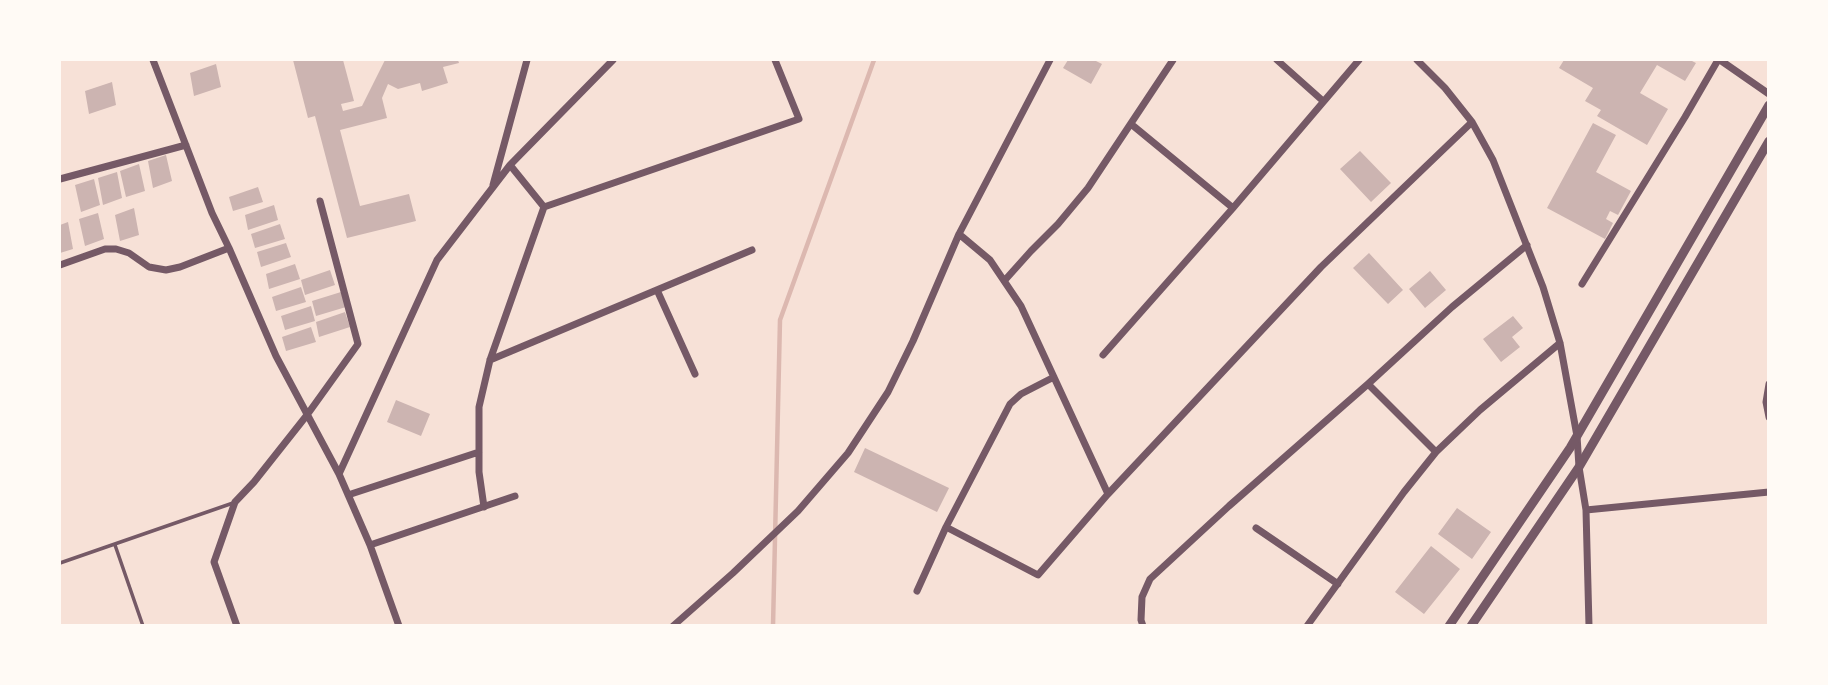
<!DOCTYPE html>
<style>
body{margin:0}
#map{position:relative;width:1828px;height:685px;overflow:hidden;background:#f7e1d7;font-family:"Open Sans",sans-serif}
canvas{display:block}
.frame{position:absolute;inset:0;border:61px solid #fffaf5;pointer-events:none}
</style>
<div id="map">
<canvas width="1828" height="685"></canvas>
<div class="frame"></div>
</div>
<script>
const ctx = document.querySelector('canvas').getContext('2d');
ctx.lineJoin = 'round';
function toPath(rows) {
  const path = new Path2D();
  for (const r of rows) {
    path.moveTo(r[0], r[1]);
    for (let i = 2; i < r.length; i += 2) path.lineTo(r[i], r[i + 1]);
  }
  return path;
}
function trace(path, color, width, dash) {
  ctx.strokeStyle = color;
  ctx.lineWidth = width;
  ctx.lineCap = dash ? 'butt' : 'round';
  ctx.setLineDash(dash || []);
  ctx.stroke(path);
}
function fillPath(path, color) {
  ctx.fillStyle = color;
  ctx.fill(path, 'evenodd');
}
trace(toPath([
 [773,626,780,320,874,60]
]), '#dcb8b0', 4.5);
fillPath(toPath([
 [293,60,343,60,354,101,341,104,343,111,362,106,385,60,458,60,459,63,443,67,448,83,422,91,420,83,398,89,388,84,382,98,387,118,340,130,360,206,409,194,416,221,347,238,315,116,308,118],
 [1068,60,1094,60,1102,64,1091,84,1063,68],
 [1564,60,1690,60,1696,63,1685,81,1657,65,1640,93,1668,109,1647,145,1597,116,1601,110,1585,101,1593,88,1559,68],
 [216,64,221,87,194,96,190,73],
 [112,82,116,105,89,114,85,91],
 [1593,123,1616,135,1596,172,1631,191,1618,215,1610,211,1606,219,1613,223,1605,239,1547,208],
 [1360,151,1391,183,1371,202,1340,169],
 [166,155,172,181,153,188,148,161],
 [139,164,145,191,126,197,120,171],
 [117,172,122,198,103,205,98,178],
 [94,179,100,205,81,212,75,185],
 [258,187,263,202,233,211,229,197],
 [274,205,278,220,248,230,245,215],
 [134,208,139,235,120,241,115,215],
 [98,213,104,239,85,246,79,219],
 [68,222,73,249,60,253,60,225],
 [280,224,285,239,255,248,251,234],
 [286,243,291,257,261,267,257,252],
 [1369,253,1403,290,1388,304,1353,268],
 [295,264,300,279,269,289,266,274],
 [330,270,335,285,305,295,301,280],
 [1430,271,1446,290,1425,308,1409,289],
 [301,287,306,302,276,311,272,297],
 [341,292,346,307,316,316,312,301],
 [311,306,315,321,285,330,281,316],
 [345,312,350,327,319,337,316,322],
 [1513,316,1523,328,1512,337,1520,347,1501,362,1483,339],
 [311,327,316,342,286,351,282,337],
 [396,400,430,414,421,436,387,422],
 [865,448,949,488,937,512,854,472],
 [1457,508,1491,532,1472,559,1438,534],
 [1431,546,1460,569,1424,614,1395,592]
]), '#ccb4b1');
trace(toPath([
 [115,545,143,626],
 [60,563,233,503]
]), '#755966', 3.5);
trace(toPath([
 [153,60,212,213,229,248,276,356,339,474],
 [1277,60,1323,101],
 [1417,60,1445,88,1472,122,1493,160,1543,287,1560,343,1577,436,1579,467,1586,510,1769,492],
 [1720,60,1769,94],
 [1131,124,1233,208],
 [60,179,186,145],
 [493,185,527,60],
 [544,207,799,119,775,60],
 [60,265,105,249,116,249,129,253,149,267,166,270,180,267,229,248],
 [1005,280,1031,251,1058,224,1088,188,1173,60],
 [1582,284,1685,117,1718,60],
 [657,290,695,374],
 [1103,355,1233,208,1359,60],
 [490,360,752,250],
 [1368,384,1436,452],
 [1769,384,1766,402,1769,417],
 [1108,494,1321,267,1472,122],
 [348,495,479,452],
 [484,507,479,472,479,407,490,360,544,207,510,165],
 [1586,510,1589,626],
 [946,527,1038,575,1108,494,1021,306,990,260,959,234],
 [1256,528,1338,584],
 [370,545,515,496],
 [917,591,946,527,1010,404,1021,394,1054,377],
 [237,626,214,562,235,502,254,482,307,415,358,344,320,201],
 [399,626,370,545,339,474,437,260,510,165,613,60],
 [673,626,733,573,798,511,848,453,888,392,913,341,959,234,1050,60],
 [1143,626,1141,620,1142,597,1150,579,1229,506,1368,384,1452,307,1527,245],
 [1307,626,1404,492,1436,452,1480,410,1560,343]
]), '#755966', 7);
trace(toPath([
 [1449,626,1570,448,1769,105],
 [1471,626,1579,467,1769,141]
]), '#755966', 9);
</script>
